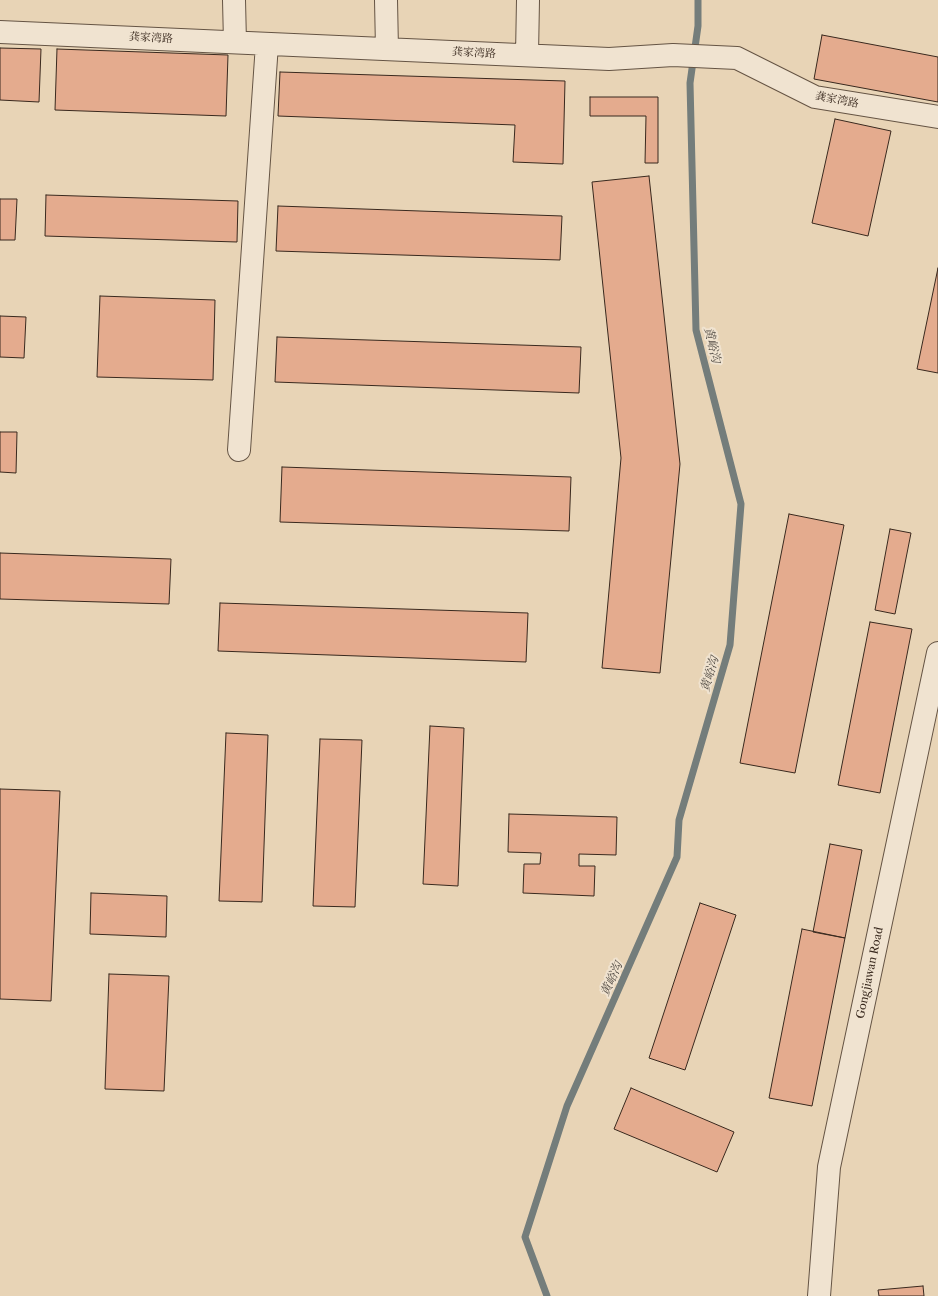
<!DOCTYPE html>
<meta charset="utf-8">
<style>
body{margin:0}
canvas{display:block;background:#e8d4b6}
</style>
<canvas width="938" height="1296"></canvas>
<script>
const ctx = document.querySelector('canvas').getContext('2d');
ctx.lineJoin = 'round';
function toPath(rows) {
  const path = new Path2D();
  for (const r of rows) {
    path.moveTo(r[0], r[1]);
    for (let i = 2; i < r.length; i += 2) path.lineTo(r[i], r[i + 1]);
  }
  return path;
}
function trace(path, color, width, dash) {
  ctx.strokeStyle = color;
  ctx.lineWidth = width;
  ctx.lineCap = dash ? 'butt' : 'round';
  ctx.setLineDash(dash || []);
  ctx.stroke(path);
}
function fillPath(path, color) {
  ctx.fillStyle = color;
  ctx.fill(path, 'evenodd');
}
function label(font, color, halo, rows, align = 'center') {
  ctx.font = font + ' "Libre Caslon Text","Noto Serif SC",serif';
  ctx.lineWidth = 4;
  ctx.setLineDash([]);
  ctx.textBaseline = 'middle';
  ctx.strokeStyle = halo;
  ctx.fillStyle = color;
  for (const [text, x, y, turn = 0] of rows) {
    ctx.save();
    ctx.translate(x, y);
    ctx.rotate((+turn || 0) * Math.PI / 180);
    ctx.textAlign = isNaN(turn) ? turn : align;
    if (halo) ctx.strokeText(text, 0, 0);
    ctx.fillText(text, 0, 0);
    ctx.restore();
  }
}
trace(toPath([
 [547,1296,525,1237,567,1106,677,857,679,820,730,645,741,504,696,330,690,83,698,26,698,0]
]), '#747d7b', 7);
const building = toPath([
 [822,35,938,57,938,102,814,79,822,35],
 [0,48,41,49,39,102,0,100,0,48],
 [57,49,228,55,226,116,55,110,57,49],
 [280,72,565,81,563,164,513,162,515,125,278,116,280,72],
 [590,97,658,97,658,163,645,163,646,116,590,116,590,97],
 [835,119,891,131,868,236,812,223,835,119],
 [649,176,680,464,660,673,602,668,621,458,592,182,649,176],
 [46,195,238,201,237,242,45,236,46,195],
 [0,199,17,199,15,240,0,240,0,199],
 [278,206,562,216,560,260,276,251,278,206],
 [938,268,938,373,917,369,938,268],
 [100,296,215,300,213,380,97,377,100,296],
 [0,316,26,317,24,358,0,357,0,316],
 [277,337,581,347,579,393,275,382,277,337],
 [0,432,17,432,16,473,0,472,0,432],
 [282,467,571,477,569,531,280,522,282,467],
 [789,514,844,525,795,773,740,763,789,514],
 [890,529,911,533,895,614,875,610,890,529],
 [0,553,171,559,169,604,0,599,0,553],
 [220,603,528,613,526,662,218,651,220,603],
 [870,622,912,629,880,793,838,785,870,622],
 [430,726,464,728,458,886,423,884,430,726],
 [226,733,268,735,262,902,219,901,226,733],
 [320,739,362,740,355,907,313,906,320,739],
 [0,789,60,791,51,1001,0,999,0,789],
 [509,814,617,817,616,855,579,854,579,866,595,866,594,896,523,893,524,864,540,864,541,853,508,852,509,814],
 [830,844,862,850,845,938,813,932,830,844],
 [91,893,167,896,166,937,90,934,91,893],
 [700,903,736,915,685,1070,649,1058,700,903],
 [802,929,845,938,812,1106,769,1098,802,929],
 [109,974,169,976,164,1091,105,1089,109,974],
 [631,1088,734,1132,717,1172,614,1129,631,1088],
 [923,1286,924,1296,879,1296,878,1290,923,1286]
]);
fillPath(building, '#e4ab8e');
trace(building, '#39291e', 1);
const minor = toPath([
 [234,0,235,42],
 [386,0,387,49],
 [0,32,609,59,673,55,737,58,815,97,938,117],
 [527,55,528,0],
 [239,450,267,44],
 [819,1296,829,1167,938,653]
]);
trace(minor, '#655444', 24);
trace(minor, '#f0e3d0', 22);
label('11px', '#39291e', '#f0e3d0', [
 ["龚家湾路",151,38,3],
 ["龚家湾路",474,53,3],
 ["龚家湾路",837,100,11],
 ["Gongjiawan Road",870,973,-78]
]);
label('italic 12px', '#524c45', '#f0e3d0', [
 ["黄峪沟",712,345,77],
 ["黄峪沟",710,674,-74],
 ["黄峪沟",612,979,-66]
]);
</script>
